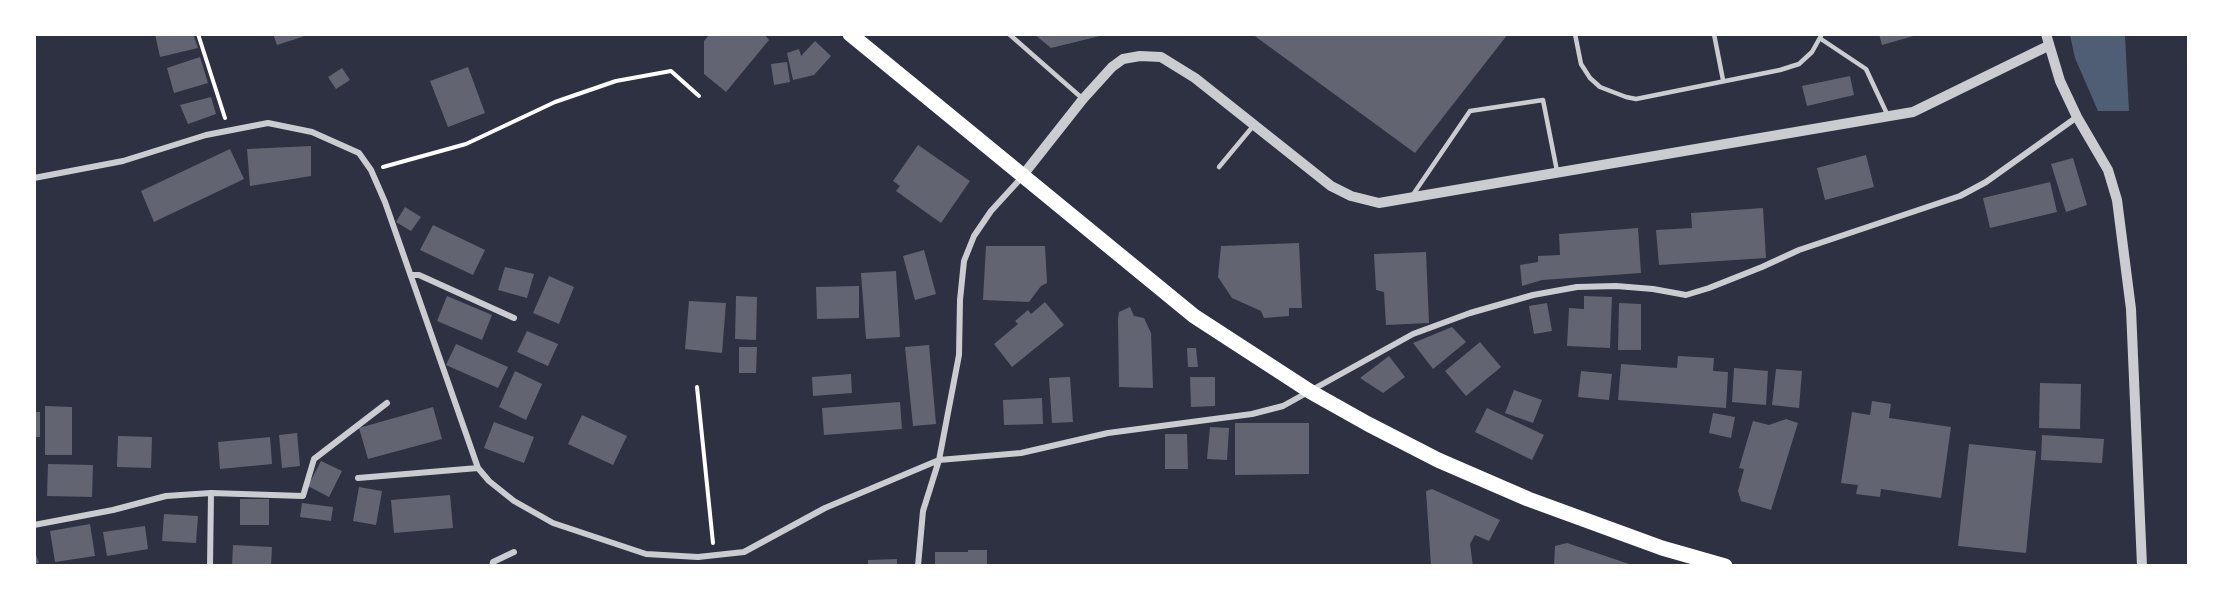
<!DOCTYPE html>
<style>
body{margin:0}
#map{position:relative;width:2223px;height:600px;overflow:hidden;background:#2d3142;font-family:"Roboto Condensed",sans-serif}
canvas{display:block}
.frame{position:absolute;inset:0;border:36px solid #fff;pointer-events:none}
</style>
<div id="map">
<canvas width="2223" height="600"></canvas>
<div class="frame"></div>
</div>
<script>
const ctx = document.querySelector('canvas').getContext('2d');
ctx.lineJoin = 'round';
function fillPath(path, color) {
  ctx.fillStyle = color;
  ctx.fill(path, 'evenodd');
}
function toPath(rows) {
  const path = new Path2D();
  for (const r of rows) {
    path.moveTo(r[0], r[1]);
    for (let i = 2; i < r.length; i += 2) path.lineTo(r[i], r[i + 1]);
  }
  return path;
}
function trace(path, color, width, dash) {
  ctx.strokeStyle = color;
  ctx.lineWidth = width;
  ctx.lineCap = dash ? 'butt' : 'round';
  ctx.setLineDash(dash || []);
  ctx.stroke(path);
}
fillPath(toPath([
 [2070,35,2125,35,2129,111,2098,111,2075,58]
]), '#4f5d75');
fillPath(toPath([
 [155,34,193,34,198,48,160,57],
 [273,34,308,34,308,35,277,45],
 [710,34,764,34,769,40,726,92,704,74,704,41],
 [1034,34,1104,34,1104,35,1051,48],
 [1252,34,1508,34,1415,153],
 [1879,34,1917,34,1917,35,1882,45],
 [815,41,831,56,814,75,793,80,787,53,799,49,801,56],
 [200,57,208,83,174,93,167,68],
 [787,62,790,82,774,85,771,64],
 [468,67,485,113,448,127,430,81],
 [342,68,350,80,336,89,328,77],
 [1850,76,1854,95,1807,106,1802,86],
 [211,97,216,114,188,124,180,105],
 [918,145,970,181,941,223,896,191,900,186,893,181],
 [311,146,311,176,250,186,247,149],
 [230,149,244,179,154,222,141,191],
 [1866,155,1874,187,1825,200,1817,168],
 [2073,158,2087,205,2066,212,2051,164],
 [2050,182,2057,212,1990,228,1983,198],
 [405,207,421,217,411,231,396,222],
 [1763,208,1766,258,1659,265,1656,230,1692,228,1691,213],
 [433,225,485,250,473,275,420,250],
 [1638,228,1641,273,1542,280,1522,286,1520,265,1538,262,1538,256,1560,255,1559,234],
 [1299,243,1302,308,1289,308,1289,316,1264,318,1261,311,1232,298,1218,277,1221,246],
 [986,246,1045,246,1047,283,1041,286,1029,302,983,300],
 [924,250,936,294,915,300,903,256],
 [1426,252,1429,323,1386,325,1384,292,1376,290,1374,254],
 [505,267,534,274,527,298,498,290],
 [896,271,900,337,866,339,861,273],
 [549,276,574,287,559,324,533,313],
 [859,286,859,318,817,319,816,287],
 [447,296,492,315,482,340,437,321],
 [736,296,757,297,756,340,735,339],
 [1584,296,1612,297,1610,348,1567,346,1569,308,1584,309],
 [689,301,726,303,722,353,685,349],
 [1045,302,1064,325,1012,367,994,344,1018,324,1015,321,1028,310,1031,314],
 [1547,303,1552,331,1534,334,1529,306],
 [1619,303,1641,304,1641,350,1618,350],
 [1130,307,1134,316,1144,318,1151,333,1153,388,1119,387,1118,319,1119,312],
 [1452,327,1466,342,1433,369,1413,343],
 [527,331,558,344,548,366,517,352],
 [1480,342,1501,367,1466,396,1445,371],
 [456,344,508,367,498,388,446,365],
 [929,345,936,424,913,426,905,347],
 [739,347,757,347,756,373,739,373],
 [1187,348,1196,348,1198,367,1188,367],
 [1389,356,1405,377,1383,393,1360,378],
 [1678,356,1714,358,1713,371,1728,372,1726,408,1618,400,1621,364,1677,368],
 [1734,368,1768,371,1766,405,1732,402],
 [1776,369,1802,371,1799,408,1772,405],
 [515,371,542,384,526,420,499,407],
 [1581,371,1612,374,1609,400,1578,397],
 [851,374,852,393,813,396,812,377],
 [1070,377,1073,422,1052,423,1049,378],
 [1190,377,1215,377,1215,406,1191,407],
 [2040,383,2081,384,2080,429,2039,428],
 [1514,390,1542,400,1533,423,1505,413],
 [1042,398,1043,424,1004,425,1003,400],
 [1872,401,1891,404,1889,418,1951,427,1941,498,1881,489,1880,497,1856,494,1858,485,1841,483,1852,412,1870,415],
 [900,402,902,429,824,435,822,408],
 [45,406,72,407,72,455,45,455],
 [433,407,442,439,368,459,359,428],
 [1487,408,1544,435,1532,460,1475,432],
 [34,412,40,412,40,437,34,437],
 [1713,413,1735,417,1731,438,1709,433],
 [582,415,627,436,613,465,568,444],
 [1786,419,1798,423,1771,510,1741,501,1738,491,1744,469,1739,468,1753,421,1769,425],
 [494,422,534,437,524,463,484,448],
 [1235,423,1309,423,1309,474,1235,475],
 [1210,427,1229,428,1227,460,1207,459],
 [297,433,300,466,282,468,279,435],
 [1165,434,1187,434,1188,469,1165,469],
 [2042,435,2104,439,2102,463,2041,460],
 [118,436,152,437,151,468,117,467],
 [270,437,272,464,220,469,218,442],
 [1969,444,2036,451,2026,553,1958,546],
 [321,461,342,471,329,497,308,486],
 [48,464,93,465,92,497,47,496],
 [359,487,382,491,376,525,353,521],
 [1432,489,1500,520,1489,541,1475,535,1470,544,1473,566,1431,566,1426,491],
 [450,495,453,528,394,533,391,500],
 [240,499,269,499,269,525,240,525],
 [302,503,333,507,331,521,300,517],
 [164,514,198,516,196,543,162,541],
 [90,524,95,556,55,562,50,531],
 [145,526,148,549,107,556,103,532],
 [1567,543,1632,565,1632,566,1554,566,1555,546],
 [233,545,272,547,271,566,232,566],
 [34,549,39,563,34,564],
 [968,550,987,550,987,566,935,566,935,552,968,552],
 [897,559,897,566,868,566,868,560]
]), '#626471');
trace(toPath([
 [198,34,225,118],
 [383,167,466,144,555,102,616,81,671,71,699,96],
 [697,387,713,543]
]), '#fff', 4);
trace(toPath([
 [1009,34,1083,99],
 [1575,34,1581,64,1590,78,1600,87,1626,97,1636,99,1780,70,1799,64,1812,52,1822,34],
 [1714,34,1723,80],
 [1821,39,1866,69,1888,116],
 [1219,167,1254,125],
 [1412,196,1470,111,1543,100,1557,171]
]), '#caccd0', 4.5);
trace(toPath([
 [34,178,123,161,206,135,268,123,312,132,359,153,371,170,385,202,478,468,489,481,514,501,553,523,646,554,698,557,744,552,825,508,939,460,1021,453,1108,433,1252,414,1283,406,1413,334,1470,313,1533,295,1577,287,1616,286,1653,289,1686,295,1709,288,1762,267,1799,250,1960,196,1986,182,2077,117],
 [411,275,419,275,514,318],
 [358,478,478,468],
 [34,525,113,510,166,496,211,493,303,496,314,459,387,403],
 [210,566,211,493],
 [492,566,493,562,514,552],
 [918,566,923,511,939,460,959,355,960,300,964,261,974,236,991,211,1023,176]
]), '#caccd0', 6);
trace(toPath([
 [2046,34,2060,81,2077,117,2108,170,2117,200,2131,309,2142,566],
 [1023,175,1083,99,1112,67,1123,59,1140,56,1161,57,1195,78,1331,186,1351,196,1379,203,1913,112,2048,46]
]), '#caccd0', 10);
trace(toPath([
 [850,34,1194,316,1311,392,1368,424,1438,460,1528,499,1662,548,1725,566]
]), '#fff', 15);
</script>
